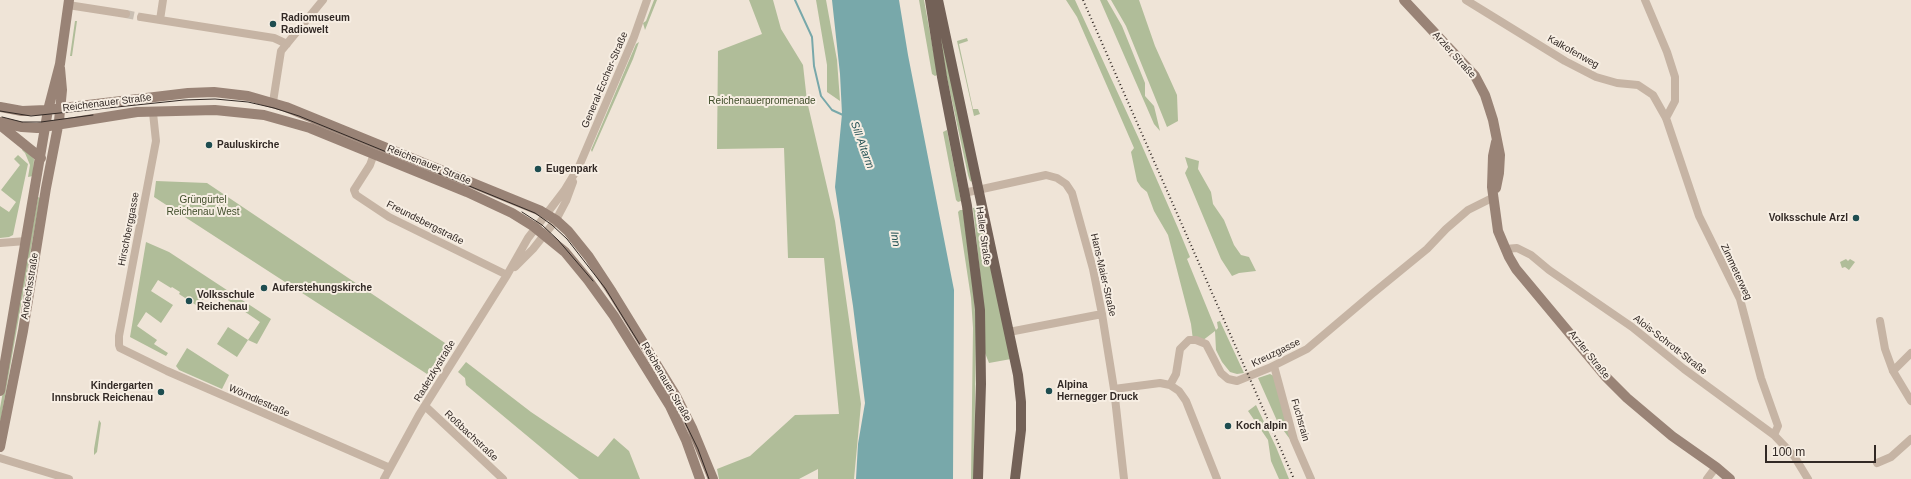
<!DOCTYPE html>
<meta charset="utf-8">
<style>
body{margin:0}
#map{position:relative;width:1911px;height:479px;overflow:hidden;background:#efe4d7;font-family:Arial,sans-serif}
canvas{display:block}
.scale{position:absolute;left:1765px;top:445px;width:111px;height:18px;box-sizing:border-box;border:2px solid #322925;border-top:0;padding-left:5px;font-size:12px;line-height:14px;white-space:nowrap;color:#322925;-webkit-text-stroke:3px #f7eee3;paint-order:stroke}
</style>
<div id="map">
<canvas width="1911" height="479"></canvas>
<div class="scale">100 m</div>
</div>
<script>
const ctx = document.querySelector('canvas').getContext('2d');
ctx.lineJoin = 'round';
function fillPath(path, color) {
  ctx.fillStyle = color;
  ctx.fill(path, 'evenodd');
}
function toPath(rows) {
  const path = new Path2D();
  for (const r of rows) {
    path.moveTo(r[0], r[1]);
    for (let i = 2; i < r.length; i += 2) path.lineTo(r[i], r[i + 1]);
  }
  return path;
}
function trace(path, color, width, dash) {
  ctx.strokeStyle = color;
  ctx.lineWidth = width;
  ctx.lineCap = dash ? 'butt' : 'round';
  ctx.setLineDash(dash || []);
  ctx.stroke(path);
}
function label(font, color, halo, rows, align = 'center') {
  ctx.font = font + ' Arial,sans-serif';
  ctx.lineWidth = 4;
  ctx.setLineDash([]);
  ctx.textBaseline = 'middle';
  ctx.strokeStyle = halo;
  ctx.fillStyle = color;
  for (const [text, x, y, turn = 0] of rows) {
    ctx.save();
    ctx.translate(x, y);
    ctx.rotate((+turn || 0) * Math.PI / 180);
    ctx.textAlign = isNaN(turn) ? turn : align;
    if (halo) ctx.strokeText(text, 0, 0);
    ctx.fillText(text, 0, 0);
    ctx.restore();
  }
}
fillPath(toPath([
 [654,0,657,0,645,30,643,23,646,21],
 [749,0,773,0,781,29,803,65,807,101,835,221,861,404,854,479,818,479,818,469,799,479,719,479,717,469,750,456,795,415,839,414,824,258,788,258,784,148,717,149,718,51,762,34],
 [816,0,826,0,837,60,840,101,827,92,827,65],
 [919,0,924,0,936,66,937,75,935,76,932,74],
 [934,0,973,182,970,181,968,175,946,73],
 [1066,0,1075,0,1139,139,1178,228,1190,257,1187,259,1216,330,1218,328,1217,322,1220,321,1244,373,1237,374,1230,372,1222,362,1216,350,1215,331,1202,341,1193,340,1191,324,1168,235,1154,211,1147,192,1141,187,1137,181,1131,152,1134,148,1077,17],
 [1100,0,1107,0,1122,26,1145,83,1145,96,1154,106,1160,131,1154,124],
 [1111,0,1139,0,1155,46,1177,95,1178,121,1167,127,1126,26],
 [75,21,77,21,72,56,70,56],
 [967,38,968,41,959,44,973,109,978,109,980,114,974,116,957,41],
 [639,42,633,59,592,152,591,150,636,44],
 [947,130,961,201,958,202,956,200,943,132],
 [24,147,34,159,33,176,28,177,30,165,25,153,22,150],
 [18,155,28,164,13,235,9,237,0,238,0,206,9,212,16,202,1,190,20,165,14,159],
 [1185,157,1199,161,1198,169,1211,192,1213,204,1224,220,1234,245,1241,255,1249,257,1256,271,1239,273,1232,276,1221,259,1185,173,1188,167],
 [156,181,207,183,448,345,427,374,154,197],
 [38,197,40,198,0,424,0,408],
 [978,207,1011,359,989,363,985,353,984,311,973,208],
 [960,210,963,210,974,297,976,326,974,479,971,479,973,328,971,298,958,212],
 [146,242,169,252,271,319,257,344,248,340,237,357,217,344,228,327,248,340,260,322,210,288,199,307,179,294,180,292,172,287,171,288,158,280,151,291,173,305,161,323,146,312,137,326,157,340,154,344,168,353,166,356,130,337],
 [1846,259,1848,261,1850,259,1855,262,1849,270,1845,267,1842,268,1840,262],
 [187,348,229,375,222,389,179,370,176,366],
 [466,362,531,412,598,457,614,438,629,451,640,479,579,479,466,385,465,378,458,372],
 [1270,374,1274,376,1292,442,1278,423,1258,378],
 [1256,405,1276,447,1289,479,1279,479,1271,461,1268,440,1248,411],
 [99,420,101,423,97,452,94,455,94,449]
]), '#b0bd99');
fillPath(toPath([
 [832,0,899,0,908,55,954,290,953,479,856,479,858,444,865,403,853,306,835,187,842,114,840,74]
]), '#78a8aa');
trace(toPath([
 [795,0,812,37,814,66,821,96,832,110,843,115]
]), '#78a8aa', 2);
trace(toPath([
 [126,14,141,17]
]), '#c9bfb3', 8, [8, 4]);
trace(toPath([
 [1466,0,1565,61,1596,77,1617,83,1638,85,1653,95,1666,118,1699,216,1740,299,1761,378,1778,426,1774,435],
 [1645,0,1667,52,1675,77,1675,101,1666,118],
 [68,5,126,14],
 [141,17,274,38,287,44],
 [160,20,163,0],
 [273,102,281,51,323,0],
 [153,113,156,141,119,336,119,345,120,348,167,371,390,468],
 [374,154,370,165,354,190,356,195,389,217,507,275],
 [577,171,634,37,647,0],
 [964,193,1046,175,1057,178,1066,184,1072,193,1093,269,1102,314,1114,389,1124,479],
 [0,243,26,241],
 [1505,249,1517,248,1531,255,1549,270,1632,327,1684,369,1774,435,1794,456,1808,479],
 [515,267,533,249,556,220,566,201,573,182],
 [1880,321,1885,349,1893,371,1911,401],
 [1009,332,1102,314],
 [1274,366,1294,440,1311,479],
 [1893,371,1911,353],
 [1170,385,1176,374,1180,349,1189,340,1196,340,1206,344,1221,373,1228,379,1237,381,1269,368,1307,349,1372,294,1427,249,1446,229,1468,210,1494,197],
 [1114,389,1160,383,1170,385,1179,391,1186,401,1217,479],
 [425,406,503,479],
 [0,458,69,479],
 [1877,463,1891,457,1911,439],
 [384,479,419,415,507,275,528,238,564,191,578,168],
 [1707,479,1716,467]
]), '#c6b4a4', 8);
trace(toPath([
 [1404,0,1475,76,1485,95,1493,120,1500,155,1499,173,1496,188],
 [0,107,22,111,46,110,188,93,214,92,248,96,286,107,541,211,556,220,568,231,589,257,612,292,676,396,692,428,713,479],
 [0,122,22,127,37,128,137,112,215,110,264,115,310,128,467,192,512,213,533,226,565,252,588,280,614,316,670,406,686,440,700,479],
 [0,125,41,158],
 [1496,142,1493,156,1492,187,1498,231,1509,257,1516,269,1606,377,1627,398,1672,436,1716,467,1730,479],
 [0,391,48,110,60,64,69,0],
 [0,447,23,331,46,188,59,121,62,90,60,68]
]), '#998376', 10);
trace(toPath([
 [930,0,942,77,967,206,980,310,981,384,978,479],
 [938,0,1018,375,1021,402,1021,430,1015,479]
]), '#736157', 10);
trace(toPath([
 [0,111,31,116,184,100,215,99,248,102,274,108,299,116,535,213,552,225,567,239,605,288,673,398,698,449,709,479],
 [2,117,22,122,41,122,93,115],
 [522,212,542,225,558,240,593,281]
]), '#322925', 1);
trace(toPath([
 [1083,0,1294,479]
]), '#322925', 2, [1, 3]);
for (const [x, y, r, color] of [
 [273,24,4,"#1e4d50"],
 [209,145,4,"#1e4d50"],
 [538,169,4,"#1e4d50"],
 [1856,218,4,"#1e4d50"],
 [264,288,4,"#1e4d50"],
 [189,301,4,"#1e4d50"],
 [1049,391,4,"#1e4d50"],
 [161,392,4,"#1e4d50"],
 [1228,426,4,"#1e4d50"]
]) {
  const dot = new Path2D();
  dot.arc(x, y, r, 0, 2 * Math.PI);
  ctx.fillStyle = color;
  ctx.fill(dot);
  trace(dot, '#f7eee3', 1.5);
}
label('bold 10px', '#322925', '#f7eee3', [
 ["Radiomuseum",281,18],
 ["Radiowelt",281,30],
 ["Pauluskirche",217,145],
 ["Eugenpark",546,169],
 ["Volksschule Arzl",1848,218,"right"],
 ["Auferstehungskirche",272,288],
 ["Volksschule",197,295],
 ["Reichenau",197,307],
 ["Alpina",1057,385],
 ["Hernegger Druck",1057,397],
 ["Kindergarten",153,386,"right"],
 ["Innsbruck Reichenau",153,398,"right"],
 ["Koch alpin",1236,426]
], 'left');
label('10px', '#322925', '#f7eee3', [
 ["Kalkofenweg",1573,52,29],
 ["Arzler Straße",1454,55,48],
 ["General-Eccher-Straße",605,80,-67],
 ["Reichenauer Straße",107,103,-7],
 ["Reichenauer Straße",429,165,22],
 ["Freundsbergstraße",425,223,27],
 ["Hirschberggasse",129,229,-79],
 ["Haller Straße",983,236,82],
 ["Zimmeterweg",1736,272,65],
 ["Hans-Maier-Straße",1103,275,77],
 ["Andechsstraße",30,286,-81],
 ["Alois-Schrott-Straße",1670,345,38],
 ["Kreuzgasse",1276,353,-26],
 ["Arzler Straße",1589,355,51],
 ["Radetzkystraße",435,371,-59],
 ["Reichenauer Straße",666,382,60],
 ["Wörndlestraße",259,401,24],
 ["Fuchsrain",1300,420,74],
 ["Roßbachstraße",471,436,43]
]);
label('10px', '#414e2b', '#f7eee3', [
 ["Reichenauerpromenade",762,101],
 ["Grüngürtel",203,200],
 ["Reichenau West",203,212]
]);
label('italic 11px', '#1e4d50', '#f7eee3', [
 ["Sill Altarm",862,145,70],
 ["Inn",895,239,81]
]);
</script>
